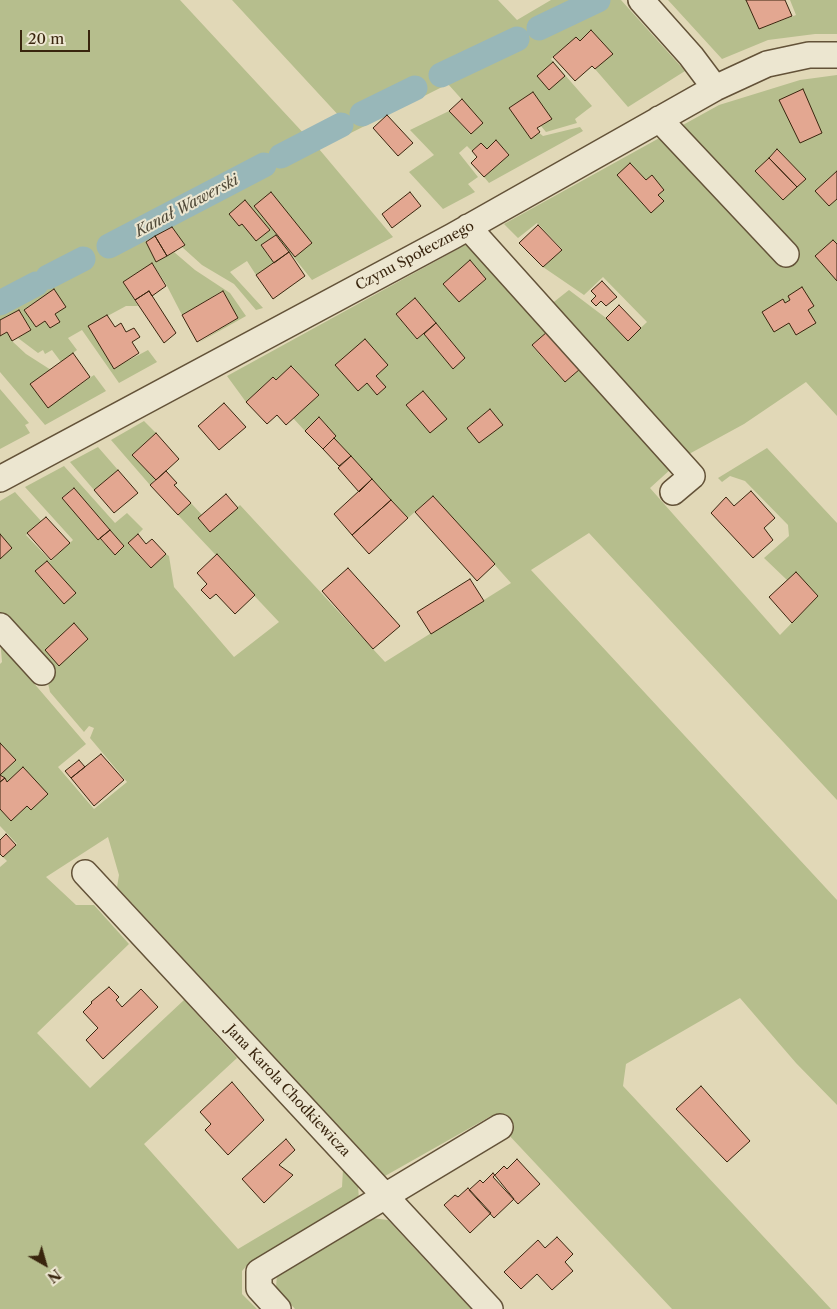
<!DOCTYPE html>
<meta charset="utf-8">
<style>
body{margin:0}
#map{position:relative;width:837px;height:1309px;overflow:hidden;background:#e1d8b7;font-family:"Libre Caslon Text",serif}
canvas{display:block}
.north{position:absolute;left:20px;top:1239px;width:50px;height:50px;-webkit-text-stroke:4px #ece6d0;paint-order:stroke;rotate:142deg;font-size:14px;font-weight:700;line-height:20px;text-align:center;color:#39250e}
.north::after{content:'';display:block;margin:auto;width:18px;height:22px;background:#39250e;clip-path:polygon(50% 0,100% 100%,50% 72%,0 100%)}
.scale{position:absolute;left:20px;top:30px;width:70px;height:22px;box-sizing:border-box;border:2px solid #39250e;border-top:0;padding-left:6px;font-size:15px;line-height:18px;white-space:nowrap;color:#39250e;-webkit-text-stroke:4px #ece6d0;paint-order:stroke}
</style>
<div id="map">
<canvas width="837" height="1309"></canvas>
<div class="north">N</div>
<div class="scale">20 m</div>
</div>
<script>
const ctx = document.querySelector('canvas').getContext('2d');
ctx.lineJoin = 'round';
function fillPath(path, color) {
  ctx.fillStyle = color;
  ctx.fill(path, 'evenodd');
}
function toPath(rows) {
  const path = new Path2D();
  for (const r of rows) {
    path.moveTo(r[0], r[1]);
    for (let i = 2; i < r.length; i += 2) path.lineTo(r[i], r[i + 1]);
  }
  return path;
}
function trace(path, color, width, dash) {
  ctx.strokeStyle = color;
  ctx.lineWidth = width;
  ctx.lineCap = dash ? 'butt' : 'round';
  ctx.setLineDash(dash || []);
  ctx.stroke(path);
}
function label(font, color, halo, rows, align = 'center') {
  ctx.font = font + ' "Libre Caslon Text",serif';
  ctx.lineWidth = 4;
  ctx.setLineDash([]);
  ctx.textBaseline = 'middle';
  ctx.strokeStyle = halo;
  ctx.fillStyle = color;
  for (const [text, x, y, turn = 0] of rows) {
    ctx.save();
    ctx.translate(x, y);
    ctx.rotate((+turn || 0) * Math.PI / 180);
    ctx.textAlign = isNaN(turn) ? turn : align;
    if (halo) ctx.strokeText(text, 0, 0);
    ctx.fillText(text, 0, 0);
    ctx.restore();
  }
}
fillPath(toPath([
 [0,0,180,0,307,137,341,118,232,0,498,0,517,20,551,0,621,0,685,71,628,107,595,69,612,54,591,30,580,41,576,37,551,59,592,106,575,119,577,123,546,132,541,126,551,119,533,92,509,108,543,136,580,127,583,131,489,183,484,177,509,154,496,141,487,149,481,143,472,151,467,146,459,153,478,177,468,184,475,192,443,209,409,172,434,155,410,130,449,111,470,134,483,123,448,84,319,149,393,237,312,280,276,235,261,245,274,263,256,275,247,261,230,272,263,308,256,310,234,284,202,265,182,247,185,245,172,227,155,236,146,242,156,261,174,252,195,270,230,293,246,316,198,343,238,318,222,291,182,315,166,284,152,263,123,282,138,306,126,306,89,326,114,368,148,350,157,362,119,383,82,330,68,338,77,350,61,362,52,350,45,354,43,350,38,353,18,338,31,330,19,310,0,320],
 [54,290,66,307,55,314,60,322,50,328,45,321,36,327,24,310],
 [668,0,746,0,759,29,796,15,790,0,837,0,837,34,815,34,768,40,722,59],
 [837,75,837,416,806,382,744,424,689,454,550,305,569,290,606,318,628,340,647,322,603,277,584,295,543,267,562,249,537,223,518,238,504,224,719,105,800,80],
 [777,149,805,179,797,187,769,158],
 [467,244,547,332,532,346,565,382,580,369,672,468,650,488,780,635,818,596,796,573,787,580,764,558,789,536,788,525,745,481,730,476,722,482,718,478,767,448,837,523,837,800,589,533,531,570,837,900,837,1105,796,1063,740,998,626,1064,623,1086,831,1309,672,1309,491,1116,385,1176,117,887,119,875,108,837,46,877,76,905,94,905,129,944,37,1033,90,1088,184,1000,237,1058,144,1144,238,1249,342,1187,343,1169,358,1184,359,1201,249,1263,242,1271,242,1294,257,1309,0,1309,0,867,7,861,3,857,17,844,0,826,0,664,2,662,0,638,36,677,32,681,86,744,58,767,94,809,127,782,90,738,94,728,89,726,84,732,50,692,45,670,49,666,0,613,0,501,15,492,41,521,26,535,51,561,73,540,25,487,64,466,115,523,127,513,143,529,128,544,151,568,166,554,169,556,174,587,234,657,279,622,178,515,191,503,202,515,198,518,210,532,240,505,385,662,511,583,433,496,408,518,334,438,336,436,319,417,305,431,293,418,319,395,292,366,276,380,273,377,246,402,227,376],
 [469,261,486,279,459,302,443,284],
 [415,298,465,358,453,368,424,334,417,339,396,314],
 [490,409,502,425,479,442,467,428],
 [73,488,124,546,115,555,62,498],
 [7,332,12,341,26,354,51,370,48,407,94,375,106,391,45,425,0,372,0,336],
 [0,389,29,423,25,425,30,433,0,449],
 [144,421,156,433,132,455,155,479,150,485,111,440],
 [98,447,118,470,94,490,70,462],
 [372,1218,388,1220,471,1309,295,1309,276,1288,277,1274]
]), '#b6be8d');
trace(toPath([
 [539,28,598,0],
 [441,75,517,39],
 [362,114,415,88],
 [281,156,341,125],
 [109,246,264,165],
 [48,277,83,259],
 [0,303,36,284]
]), '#98b7b9', 25);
const building = toPath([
 [746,0,785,0,792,16,759,29,746,0],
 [591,30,613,54,595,69,592,66,575,81,553,57,576,37,580,41,591,30],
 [553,62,565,76,549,90,537,76,553,62],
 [803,89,822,133,800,143,779,100,803,89],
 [533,92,552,119,537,128,540,132,531,139,509,108,533,92],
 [462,99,483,123,471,134,449,111,462,99],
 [387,115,413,143,398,156,373,128,387,115],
 [496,140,509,155,484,177,471,163,477,157,472,151,481,143,487,149,496,140],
 [777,149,806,179,797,187,769,158,777,149],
 [769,158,797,187,783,200,755,171,769,158],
 [630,163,646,180,652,175,664,190,658,195,664,201,651,213,617,175,630,163],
 [837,171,837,199,829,206,815,191,837,171],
 [271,192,312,243,295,257,254,206,271,192],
 [410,192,421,206,392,228,382,214,410,192],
 [245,200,270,230,256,241,242,224,239,226,229,214,245,200],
 [538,225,562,250,543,267,519,243,538,225],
 [172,227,185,245,167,256,155,236,172,227],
 [276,235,289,252,274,263,261,245,276,235],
 [155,236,167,256,156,262,146,242,155,236],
 [833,240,837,244,837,281,815,256,833,240],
 [289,252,305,276,273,299,256,275,289,252],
 [470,260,486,279,459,302,443,284,470,260],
 [152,263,166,286,152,296,149,291,135,300,123,282,152,263],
 [602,281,617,297,606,306,601,301,596,306,591,301,596,296,591,291,602,281],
 [802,287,814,306,808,310,816,323,796,335,789,323,774,332,762,312,783,299,785,303,790,300,788,296,802,287],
 [54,289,66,307,55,314,60,322,50,328,45,321,36,327,24,310,54,289],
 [149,291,176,333,164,343,135,300,149,291],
 [223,291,238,318,197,342,182,315,223,291],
 [415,298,436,323,417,339,396,314,415,298],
 [619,305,641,328,628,341,606,318,619,305],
 [19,310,31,330,12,341,7,332,0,336,0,320,19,310],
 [107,315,115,327,121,323,126,332,134,328,140,337,132,342,139,353,114,369,88,326,107,315],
 [436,323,465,358,453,369,424,334,436,323],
 [547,332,580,369,565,382,532,345,547,332],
 [365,339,388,365,376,376,386,387,377,395,367,383,358,391,335,365,365,339],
 [73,353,90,377,48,408,30,384,73,353],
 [291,366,319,395,286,425,277,415,267,424,246,402,273,377,276,380,291,366],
 [423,391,447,419,430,433,406,405,423,391],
 [224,403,246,427,219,450,198,426,224,403],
 [490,409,503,425,479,443,467,428,490,409],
 [319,417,336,436,323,449,305,431,319,417],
 [156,433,179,459,156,480,132,455,156,433],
 [334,438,351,456,339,466,323,449,334,438],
 [351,456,372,479,359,492,338,468,351,456],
 [118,470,138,493,114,513,94,490,118,470],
 [166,471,177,483,174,485,191,503,178,515,150,485,166,471],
 [372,479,391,500,352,535,334,514,372,479],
 [74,488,110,530,98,540,62,498,74,488],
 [751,491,775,518,764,528,773,540,753,558,711,513,726,497,734,506,751,491],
 [226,494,238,508,210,532,198,518,226,494],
 [433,496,495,564,477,581,415,512,433,496],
 [391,500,408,518,369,554,352,535,391,500],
 [46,517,70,543,51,560,27,533,46,517],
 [110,530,124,546,115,555,100,538,110,530],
 [0,534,12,548,0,559,0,534],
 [138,534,146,544,152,539,166,554,151,568,128,543,138,534],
 [217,554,255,595,235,614,216,594,210,599,201,590,207,584,197,573,217,554],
 [47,561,76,593,64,604,35,571,47,561],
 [348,568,400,626,373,649,322,591,348,568],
 [796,572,818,596,792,623,769,597,796,572],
 [470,579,484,601,431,634,417,612,470,579],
 [74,623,88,639,59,666,45,650,74,623],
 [0,743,16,760,0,775,5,778,0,782,0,743],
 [101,754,124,780,94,806,71,778,101,754],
 [79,760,85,767,71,778,65,771,79,760],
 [23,767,48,794,31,810,27,806,11,821,0,809,0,782,5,778,7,782,23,767],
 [6,834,16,845,3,857,0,854,0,840,6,834],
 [109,987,119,997,116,1000,122,1007,141,989,158,1007,103,1059,86,1040,98,1028,83,1012,92,1003,91,1002,109,987],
 [232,1082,264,1120,228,1155,205,1130,211,1124,200,1112,232,1082],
 [701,1086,750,1141,727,1162,676,1109,701,1086],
 [286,1139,295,1150,279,1165,293,1175,264,1203,242,1179,286,1139],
 [517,1159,540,1184,518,1204,493,1177,504,1166,507,1169,517,1159],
 [493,1173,514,1199,494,1218,469,1190,480,1180,483,1183,493,1173],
 [468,1188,491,1213,470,1233,444,1205,455,1195,458,1197,468,1188],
 [557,1237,573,1254,565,1262,573,1271,552,1290,537,1274,521,1289,504,1272,538,1240,545,1248,557,1237]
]);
fillPath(building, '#e3a791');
trace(building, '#39250e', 1);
const minor = toPath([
 [641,0,691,56,715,88],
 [659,119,786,254],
 [468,227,692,476,673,492],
 [0,479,453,236,715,88,767,64,809,55,837,55],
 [0,626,42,672],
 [85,873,490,1309],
 [278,1309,259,1288,259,1272,500,1127]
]);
trace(minor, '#635238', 28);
trace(minor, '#ece6d0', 25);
label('14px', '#39250e', '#ece6d0', [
 ["Czynu Społecznego",415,256,-28],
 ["Jana Karola Chodkiewicza",288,1091,47]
]);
label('italic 15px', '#514a39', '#ece6d0', [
 ["Kanał Wawerski",187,206,-28]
]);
</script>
